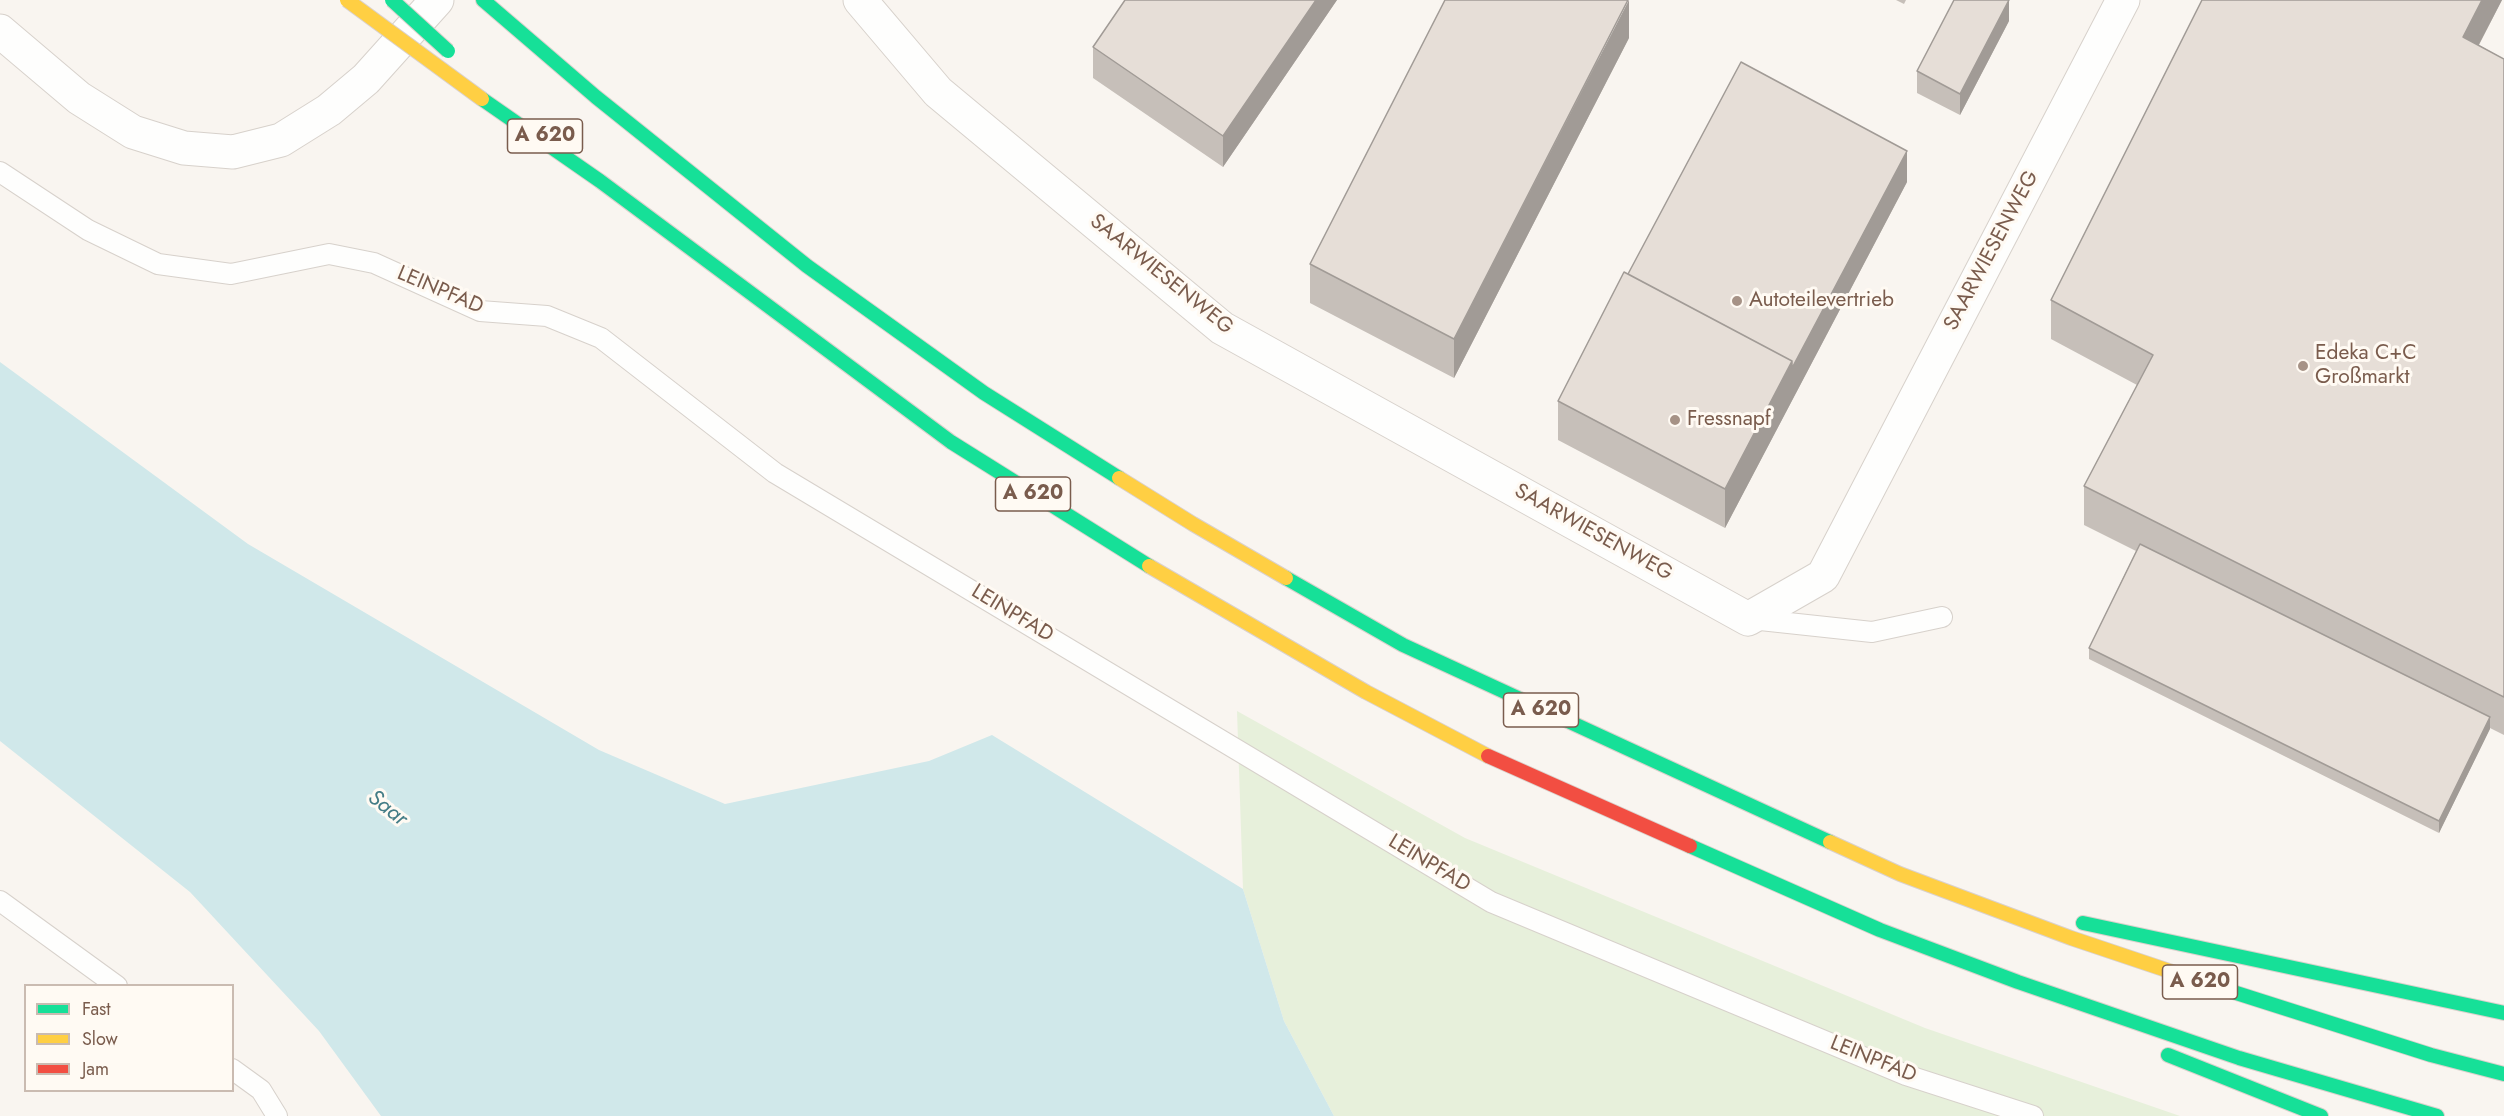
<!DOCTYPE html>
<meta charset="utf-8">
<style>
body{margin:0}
#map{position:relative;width:2504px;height:1116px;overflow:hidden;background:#f9f5f0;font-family:Jost,sans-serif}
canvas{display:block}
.legend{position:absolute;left:24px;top:984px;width:210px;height:108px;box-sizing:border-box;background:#fffaf3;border:2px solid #cabbb1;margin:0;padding:8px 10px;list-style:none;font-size:18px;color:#7a5c4d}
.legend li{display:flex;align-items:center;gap:12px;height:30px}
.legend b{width:30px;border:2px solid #cabbb1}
</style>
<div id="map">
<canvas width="2504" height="1116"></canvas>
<ul class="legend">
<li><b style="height:8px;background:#16e098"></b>Fast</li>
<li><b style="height:8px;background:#ffcf43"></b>Slow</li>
<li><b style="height:8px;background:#f24e42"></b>Jam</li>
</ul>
</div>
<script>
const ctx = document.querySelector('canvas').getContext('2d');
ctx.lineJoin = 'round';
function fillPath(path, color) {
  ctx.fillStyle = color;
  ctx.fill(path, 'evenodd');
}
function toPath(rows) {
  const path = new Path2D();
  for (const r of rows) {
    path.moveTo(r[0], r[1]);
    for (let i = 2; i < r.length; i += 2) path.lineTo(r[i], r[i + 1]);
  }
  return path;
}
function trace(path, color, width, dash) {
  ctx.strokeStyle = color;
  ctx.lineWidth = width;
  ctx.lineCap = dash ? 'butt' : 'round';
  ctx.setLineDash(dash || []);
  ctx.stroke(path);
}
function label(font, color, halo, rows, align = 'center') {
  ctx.font = font + ' Jost,sans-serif';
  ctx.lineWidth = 6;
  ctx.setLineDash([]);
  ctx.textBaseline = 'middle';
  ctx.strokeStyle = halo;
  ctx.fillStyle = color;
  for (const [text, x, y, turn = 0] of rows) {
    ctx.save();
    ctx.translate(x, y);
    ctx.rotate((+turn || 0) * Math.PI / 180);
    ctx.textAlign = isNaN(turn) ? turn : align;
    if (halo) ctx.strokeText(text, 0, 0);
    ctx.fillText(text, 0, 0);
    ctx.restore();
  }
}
fillPath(toPath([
 [1237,711,1465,838,1925,1028,2180,1116,1334,1116,1284,1021,1243,889]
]), '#e7f0db');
fillPath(toPath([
 [0,362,248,544,599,750,725,804,929,761,992,735,1243,889,1284,1021,1334,1116,381,1116,319,1031,190,892,0,741]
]), '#d0e8ea');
const lane = toPath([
 [0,172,88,230,158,264,231,274,329,254,374,263,480,311,547,316,601,338,775,473,1491,902,1906,1075,2033,1116],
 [1751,619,1872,632,1942,617],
 [0,901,117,986],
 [232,1069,261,1090,277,1116]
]);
const street = toPath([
 [860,0,938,92,1222,328,1748,619,1823,576,2123,0],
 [0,31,79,98,133,132,184,148,233,152,281,140,329,110,366,79,437,0]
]);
const fast = toPath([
 [483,0,596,97,807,266,984,393,1119,478],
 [482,99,600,181,951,442,1149,566],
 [1286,578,1403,645,1830,842],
 [1690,846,1880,930,2018,982,2239,1058,2437,1116],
 [2083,923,2504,1013],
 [2208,984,2431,1055,2504,1074],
 [2168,1055,2321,1116]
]);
const slow = toPath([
 [1119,478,1193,524,1286,578],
 [1149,566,1366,692,1488,756],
 [1830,842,1900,874,2071,938,2208,984]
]);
const jam = toPath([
 [1488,756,1690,846]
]);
trace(lane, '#d7d1cb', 22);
trace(street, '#d7d1cb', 35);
trace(fast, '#dad1cc', 16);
trace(slow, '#dad1cc', 16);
trace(jam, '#dad1cc', 16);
trace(lane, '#fefefd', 20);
trace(street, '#fefefd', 33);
trace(fast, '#16e098', 14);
trace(slow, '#ffcf43', 14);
trace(jam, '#f24e42', 14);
const fastBridge = toPath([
 [392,0,448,51]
]);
const slowBridge = toPath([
 [347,0,482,99]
]);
trace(fastBridge, '#dad1cc', 16, []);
trace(slowBridge, '#dad1cc', 16, []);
trace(fastBridge, '#16e098', 14);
trace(slowBridge, '#ffcf43', 14);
fillPath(toPath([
 [1125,0,1337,0,1223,167,1093,78,1093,47],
 [1896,0,1906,0,1904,4],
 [2202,0,2502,0,2479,45,2504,59,2504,735,2490,728,2439,833,2089,659,2089,648,2136,551,2084,525,2084,486,2137,385,2051,339,2051,300],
 [2009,21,1960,115,1917,93,1917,71],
 [1629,38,1454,378,1310,303,1310,264],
 [1907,182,1725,528,1558,440,1558,401,1628,274]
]), '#c6bfb9');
fillPath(toPath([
 [1316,0,1337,0,1223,167,1223,136],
 [1629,0,1629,38,1454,378,1454,339],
 [2009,0,2009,21,1960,115,1960,94],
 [2482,0,2502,0,2463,75,2463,37],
 [1907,151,1907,182,1725,528,1725,489,1792,361],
 [2490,717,2490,729,2439,833,2439,821]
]), '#a19b96');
const building = toPath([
 [1125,0,1316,0,1223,136,1093,47,1125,0],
 [1445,0,1628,0,1454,339,1310,264,1445,0],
 [1954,0,2009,0,1960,94,1917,71,1954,0],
 [2202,0,2482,0,2463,37,2504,59,2504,697,2084,486,2153,355,2051,300,2202,0],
 [1741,62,1907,151,1792,368,1792,361,1628,274,1741,62],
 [1624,272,1792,361,1725,489,1558,401,1624,272],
 [2140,544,2490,717,2439,821,2089,648,2140,544]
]);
fillPath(building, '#e6ded7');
trace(building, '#a19b96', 1.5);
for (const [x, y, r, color] of [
 [1737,301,6,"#a69286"],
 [2303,366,6,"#a69286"],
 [1675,420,6,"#a69286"]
]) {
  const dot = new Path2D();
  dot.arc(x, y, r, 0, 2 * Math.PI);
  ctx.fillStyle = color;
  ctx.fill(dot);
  trace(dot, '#fffaf3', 2);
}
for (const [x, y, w] of [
 [545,136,75],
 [1033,494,75],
 [1541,710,75],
 [2200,982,75]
]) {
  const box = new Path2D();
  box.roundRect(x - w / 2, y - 17, w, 34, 4.5);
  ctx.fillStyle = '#fffaf3';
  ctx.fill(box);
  trace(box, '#7a5c4d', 1.5);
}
label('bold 20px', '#7a5c4d', null, [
 ["A 620",545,136],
 ["A 620",1033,494],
 ["A 620",1541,710],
 ["A 620",2200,982]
]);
label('21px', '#7a5c4d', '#fffaf3', [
 ["SAARWIESENWEG",1992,251,-62],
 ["SAARWIESENWEG",1161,275,39],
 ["LEINPFAD",440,291,23],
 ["SAARWIESENWEG",1593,533,29],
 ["LEINPFAD",1012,614,31],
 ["LEINPFAD",1429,864,31],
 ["LEINPFAD",1873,1060,22]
]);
label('21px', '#7a5c4d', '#fffaf3', [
 ["Autoteilevertrieb",1749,301],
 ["Edeka C+C",2315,354],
 ["Großmarkt",2315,378],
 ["Fressnapf",1687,420]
], 'left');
label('italic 22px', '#437c86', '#fffaf3', [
 ["Saar",387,809,38]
]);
</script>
